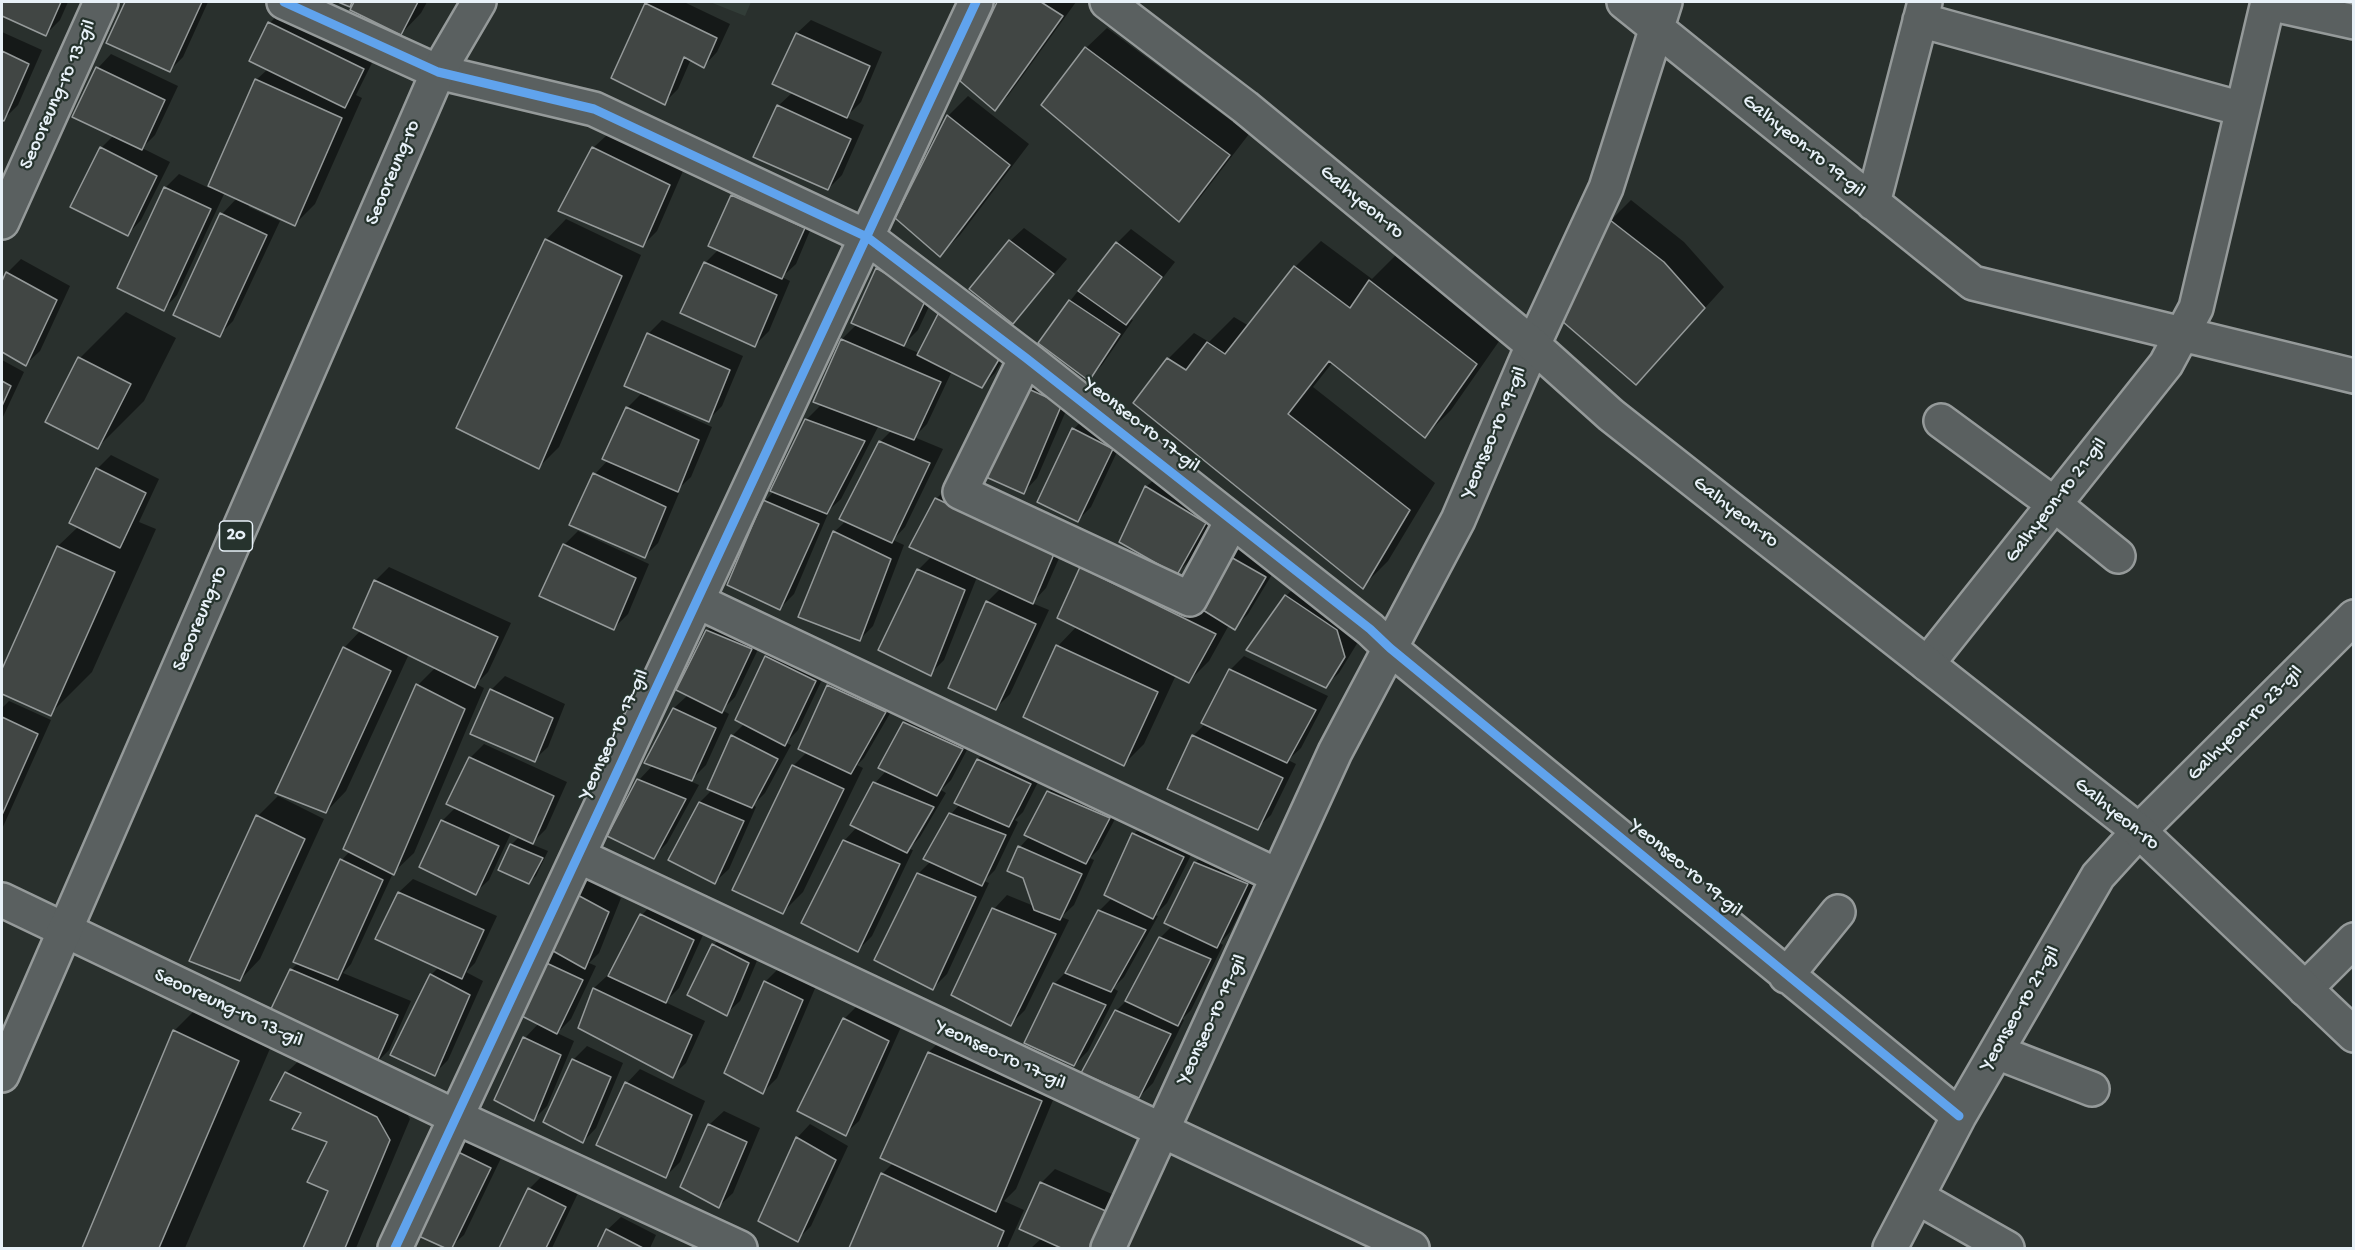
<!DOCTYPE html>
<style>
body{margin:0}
#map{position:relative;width:2355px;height:1250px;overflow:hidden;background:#29302d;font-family:"Gochi Hand",sans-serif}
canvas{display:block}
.frame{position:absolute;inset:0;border:3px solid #e8f1f8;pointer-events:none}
</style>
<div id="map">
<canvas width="2355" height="1250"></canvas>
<div class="frame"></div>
</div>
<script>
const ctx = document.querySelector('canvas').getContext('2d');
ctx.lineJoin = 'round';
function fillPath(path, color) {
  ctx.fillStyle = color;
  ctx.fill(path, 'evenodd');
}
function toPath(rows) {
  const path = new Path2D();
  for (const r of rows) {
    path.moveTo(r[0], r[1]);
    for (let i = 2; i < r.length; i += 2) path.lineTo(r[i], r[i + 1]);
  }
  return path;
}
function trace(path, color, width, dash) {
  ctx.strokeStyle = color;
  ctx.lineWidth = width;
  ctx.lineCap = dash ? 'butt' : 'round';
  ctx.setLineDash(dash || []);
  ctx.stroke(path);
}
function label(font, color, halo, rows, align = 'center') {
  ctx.font = font + ' "Gochi Hand",sans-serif';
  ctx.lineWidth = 4.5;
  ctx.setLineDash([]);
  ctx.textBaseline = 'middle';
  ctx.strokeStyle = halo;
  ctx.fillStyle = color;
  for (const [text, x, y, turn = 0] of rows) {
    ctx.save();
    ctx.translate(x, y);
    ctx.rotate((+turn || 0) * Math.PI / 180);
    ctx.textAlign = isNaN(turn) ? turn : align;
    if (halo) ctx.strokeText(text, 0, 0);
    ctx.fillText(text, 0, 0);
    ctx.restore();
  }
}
fillPath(toPath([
 [710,2,751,2,745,16]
]), '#323d38');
fillPath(toPath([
 [2,2,68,2,60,20,46,34,2,14],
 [127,2,208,2,183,57,170,70,108,42],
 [356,2,427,2,421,13,401,34,352,9],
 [649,2,684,2,730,24,717,52,704,66,691,59,678,89,664,103,646,4],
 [999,2,1076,2,1008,96,995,109,962,80],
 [283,9,376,55,356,95,362,98,315,204,295,224,250,204,249,207,280,221,233,321,219,335,222,214,237,198,225,192,177,295,164,309,165,188,179,174,209,188,256,80,268,69,251,61,270,23],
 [811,20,882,52,861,102,846,117,864,125,842,175,828,189,778,106,793,92,774,84,797,33],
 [1107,28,1249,134,1199,199,1179,220,1043,105,1086,48],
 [2,32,42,50,18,105,4,119,2,118],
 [111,54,178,86,155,135,142,148,170,162,141,220,128,234,101,148,114,135,74,117,98,68],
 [968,96,1029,144,960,235,940,255,948,116],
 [607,135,683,171,657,231,643,245,593,148],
 [747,182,817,214,796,264,782,277,790,281,769,331,755,345,705,263,719,249,710,245,733,195],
 [1631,200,1684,242,1724,287,1656,362,1564,321,1611,220],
 [566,219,641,255,559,447,538,468,546,240],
 [1024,228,1067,259,1013,322,1010,241],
 [1131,229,1175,262,1131,319,1133,320,1102,365,1089,379,1070,301,1117,243],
 [1321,241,1372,279,1396,255,1502,337,1451,410,1425,436,1333,362,1313,387,1435,483,1388,561,1362,587,1135,403,1168,359,1194,333,1209,342,1234,317,1249,326,1295,267],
 [891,255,940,283,918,330,902,346,919,353,1013,342,995,373,981,387,952,371,927,424,914,437,943,449,905,527,893,540,904,545,873,626,859,640,834,532,846,521,880,442,892,430,879,425,841,499,830,509,794,594,780,608,729,584,765,501,774,491,806,420,822,404,842,339,857,324,878,269],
 [21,259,70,286,40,351,26,364,2,351,2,285,7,273],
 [126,312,176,338,144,401,98,447,80,358],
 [662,320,743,356,722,406,708,420,649,395,648,398,712,427,691,477,676,491,679,493,658,543,644,557,595,474,608,460,627,408,643,392,648,334],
 [2,360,24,372,2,419],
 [1039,374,1075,390,1037,478,1024,492,1026,388],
 [1087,415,1125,435,1091,507,1077,521,1074,429],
 [111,455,159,479,139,522,156,529,92,672,50,714,2,692,2,672,58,546,79,526,97,469],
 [1160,474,1219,509,1190,560,1177,573,1146,487],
 [950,485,1067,540,1046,588,1032,603,1049,610,1010,694,996,708,987,602,1001,588,977,577,944,660,930,674,918,570,932,556,936,499],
 [578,531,649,564,628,614,614,628,564,545],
 [1244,543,1279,563,1248,614,1234,628,1229,625,1209,661,1189,681,1176,675,1144,744,1124,764,1025,717,1058,646,1077,626,1059,617,1081,567,1102,547,1205,598,1230,557],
 [389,567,511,623,488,672,476,684,484,688,414,853,393,873,351,964,343,973,411,1001,389,1050,375,1064,283,1018,185,1248,83,1248,174,1031,220,985,272,1009,291,970,298,963,342,860,350,851,418,685,436,667,409,654,346,791,326,812,344,648,361,630,355,627,376,580],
 [1300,582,1351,617,1358,642,1339,673,1325,686,1286,596],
 [721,617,765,635,735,697,722,710,729,714,706,765,690,781,699,785,667,843,653,857,639,780,653,765,646,762,674,708,688,695,707,631],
 [780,643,828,667,798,730,786,743,791,745,765,793,753,805,756,807,729,869,715,882,700,802,712,790,732,736,745,723,766,657],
 [1244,656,1328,696,1301,748,1288,760,1296,764,1271,815,1257,828,1193,736,1205,724,1230,670],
 [842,672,899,698,864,758,857,765,863,768,803,892,783,912,793,766,807,752,828,686],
 [505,676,565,704,548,747,534,760,491,690],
 [9,701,51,720,2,829,2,708],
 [918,709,975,735,951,780,941,790,946,793,920,837,909,849,913,850,872,936,858,950,844,841,857,827,875,783,887,770,904,723],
 [484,744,567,782,546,829,531,844,548,851,536,876,529,882,500,869,512,844,519,837,511,833,489,880,475,893,421,866,442,821,456,807,470,758],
 [992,746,1044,770,1023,812,1015,820,1018,822,995,870,984,881,989,883,947,974,933,988,876,960,918,874,931,861,951,814,960,804,978,759],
 [1062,778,1123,804,1099,849,1090,858,1094,860,1074,905,1061,917,1069,920,1025,1010,1011,1024,994,909,1007,895,1034,906,1020,847,1030,836,1048,792],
 [278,796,324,819,260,959,240,980,258,816],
 [1147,820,1197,843,1167,903,1155,915,1158,916,1124,977,1113,988,1118,991,1088,1051,1074,1065,1054,984,1067,971,1099,911,1112,898,1134,834],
 [1209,849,1261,870,1230,932,1220,943,1223,945,1191,1010,1182,1019,1184,1020,1153,1083,1139,1097,1116,1011,1126,1001,1160,938,1173,925,1195,863],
 [413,879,497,916,475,963,466,972,483,981,448,1060,434,1074,431,975,439,967,377,938,399,892],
 [587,879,621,898,599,953,589,963,596,966,571,1019,557,1033,574,1041,547,1106,534,1119,525,1038,539,1023,541,961,553,950,573,893],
 [655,901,707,926,679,988,665,1002,705,1021,686,1063,672,1076,579,1028,594,988,608,975,610,976,642,915],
 [727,931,762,949,740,1001,726,1014,714,945],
 [779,968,816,986,777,1078,763,1092,765,982],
 [858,1005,901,1027,859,1121,845,1134,844,1019],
 [949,1032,1061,1081,1016,1189,1004,1201,1024,1210,1007,1248,851,1248,882,1174,893,1163,929,1052],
 [587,1046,623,1063,596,1128,583,1142,573,1060],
 [307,1053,397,1097,410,1119,356,1248,305,1248,330,1190,329,1141,304,1113,286,1073],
 [640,1069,705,1101,680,1162,666,1176,598,1145,627,1083],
 [724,1111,760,1128,733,1193,719,1206,682,1186,710,1124],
 [810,1124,848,1146,811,1226,797,1240,797,1138],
 [467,1136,503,1154,464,1235,449,1248,414,1232,454,1150],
 [1055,1169,1121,1198,1094,1248,1031,1248,1042,1238,1041,1183],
 [543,1175,578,1193,552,1248,501,1248,529,1189],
 [621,1217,656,1235,650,1248,598,1248,607,1230]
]), '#0007');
const building = toPath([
 [2,2,61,2,46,36,2,16,2,2],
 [125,2,202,2,170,72,106,43,125,2],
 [338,2,352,2,350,7,338,2],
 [354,2,418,2,401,35,350,10,354,2],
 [997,2,1041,2,1063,16,995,111,960,81,997,2],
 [645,3,717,38,704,68,684,57,665,105,611,78,645,3],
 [268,22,364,69,345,108,249,61,268,22],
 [796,33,870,66,847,118,772,84,796,33],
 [1085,47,1230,155,1179,222,1041,105,1085,47],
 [2,51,29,64,4,121,2,120,2,51],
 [96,67,165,100,142,150,72,117,96,67],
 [255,79,342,118,295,226,208,186,255,79],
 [777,105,851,139,828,190,753,157,777,105],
 [947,115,1010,165,940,257,895,218,947,115],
 [100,147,157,176,128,236,70,207,100,147],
 [592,147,670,185,643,247,558,211,592,147],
 [164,187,211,209,164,311,117,288,164,187],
 [731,195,805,228,782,279,708,246,731,195],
 [220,213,267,235,220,337,173,315,220,213],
 [1610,220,1664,262,1705,308,1636,385,1562,321,1610,220],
 [545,239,622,276,539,469,456,428,545,239],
 [1009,240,1054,274,1013,324,969,289,1009,240],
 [1116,242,1162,277,1126,325,1078,291,1116,242],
 [704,262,777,295,755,347,680,313,704,262],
 [1294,266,1350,308,1369,280,1477,364,1425,438,1329,361,1288,414,1410,510,1363,589,1133,403,1167,358,1186,370,1207,342,1225,354,1294,266],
 [876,268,927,297,904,346,851,323,876,268],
 [6,272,57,300,26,366,2,352,2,281,6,272],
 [1069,300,1120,334,1089,381,1038,343,1069,300],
 [939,312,1001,356,982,388,917,355,939,312],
 [647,333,730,370,709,422,624,386,647,333],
 [841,339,941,382,914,440,813,402,841,339],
 [78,357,131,384,98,449,45,422,78,357],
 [2,381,11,386,2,406,2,381],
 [1024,387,1062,404,1024,494,986,477,1024,387],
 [626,407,699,440,678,492,602,459,626,407],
 [805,419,865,441,827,514,770,491,805,419],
 [1072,428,1113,449,1078,522,1037,502,1072,428],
 [879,441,930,463,892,543,839,519,879,441],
 [96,468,146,493,120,548,69,523,96,468],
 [593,473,666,507,645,558,569,525,593,473],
 [1145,486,1206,523,1177,575,1119,542,1145,486],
 [935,498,1054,554,1033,604,909,547,935,498],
 [763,500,819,524,780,610,727,585,763,500],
 [833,531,891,559,860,641,798,617,833,531],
 [563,544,636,578,614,630,539,596,563,544],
 [57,546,115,572,51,716,2,694,2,669,57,546],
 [1229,556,1266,577,1235,630,1198,607,1229,556],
 [1080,567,1216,634,1189,683,1057,618,1080,567],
 [917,569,965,590,931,676,878,650,917,569],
 [374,580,498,637,475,688,353,628,374,580],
 [1285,595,1337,630,1345,657,1326,688,1246,650,1285,595],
 [986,601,1036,624,996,710,948,688,986,601],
 [706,630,752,649,722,713,676,690,706,630],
 [1056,645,1158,692,1124,766,1023,717,1056,645],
 [343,647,391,671,326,813,275,793,343,647],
 [765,656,816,681,785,746,735,720,765,656],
 [1229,669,1316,710,1287,763,1201,723,1229,669],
 [416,684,465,709,394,875,343,849,416,684],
 [827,685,886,712,851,774,798,749,827,685],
 [490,689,553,718,535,762,470,734,490,689],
 [673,708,716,728,692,781,644,763,673,708],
 [2,717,38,734,2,815,2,717],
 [903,722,963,749,937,796,878,768,903,722],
 [731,735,778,759,752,808,707,789,731,735],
 [1192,735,1283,778,1258,830,1167,789,1192,735],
 [469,757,554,796,533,844,446,804,469,757],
 [977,759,1031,784,1009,827,954,803,977,759],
 [792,765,844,789,783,914,732,890,792,765],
 [637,779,686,799,654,859,607,836,637,779],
 [873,782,934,807,907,853,850,825,873,782],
 [1047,791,1110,818,1086,864,1024,835,1047,791],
 [699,802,744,821,715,884,668,860,699,802],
 [949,813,1006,835,982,886,923,859,949,813],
 [256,815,305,839,240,981,189,961,256,815],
 [441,820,499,846,476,895,419,867,441,820],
 [1132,833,1184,857,1153,919,1104,895,1132,833],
 [843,840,900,864,858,952,801,923,843,840],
 [510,844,543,858,529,884,498,870,510,844],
 [1018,846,1082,874,1060,920,1034,910,1023,878,1007,871,1018,846],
 [340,859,383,880,338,980,293,962,340,859],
 [1194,862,1248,884,1217,948,1164,923,1194,862],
 [917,873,976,897,933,990,874,960,917,873],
 [398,892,484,930,462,979,375,939,398,892],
 [572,892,609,912,585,969,546,947,572,892],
 [992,908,1056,934,1011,1026,951,995,992,908],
 [1098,910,1146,930,1111,992,1065,973,1098,910],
 [640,914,694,940,666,1003,608,976,640,914],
 [1159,937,1211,959,1178,1026,1125,1001,1159,937],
 [712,944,749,963,727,1016,687,995,712,944],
 [540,960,583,980,557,1034,516,1013,540,960],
 [290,969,398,1015,375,1066,269,1013,290,969],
 [430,974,470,995,435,1076,390,1055,430,974],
 [764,981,803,1000,763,1094,724,1073,764,981],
 [1053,983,1106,1005,1074,1066,1024,1043,1053,983],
 [593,988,692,1035,673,1078,578,1028,593,988],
 [1115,1010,1171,1034,1139,1098,1081,1073,1115,1010],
 [843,1018,889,1041,846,1136,797,1111,843,1018],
 [173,1030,239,1061,159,1248,82,1248,173,1030],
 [523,1037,561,1055,534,1121,494,1100,523,1037],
 [928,1052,1042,1101,996,1212,880,1158,928,1052],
 [572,1059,611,1077,583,1143,543,1122,572,1059],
 [285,1072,377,1117,390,1140,345,1248,303,1248,328,1191,307,1182,327,1142,292,1129,301,1113,270,1100,285,1072],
 [625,1082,692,1115,666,1178,596,1145,625,1082],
 [708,1124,747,1142,719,1208,680,1187,708,1124],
 [796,1137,836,1160,798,1242,758,1221,796,1137],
 [452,1149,491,1168,452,1248,445,1248,412,1233,452,1149],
 [881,1173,1004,1231,997,1248,849,1248,881,1173],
 [1040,1182,1108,1212,1090,1248,1061,1248,1019,1229,1040,1182],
 [528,1188,566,1207,546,1248,499,1248,528,1188],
 [606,1229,643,1248,597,1248,606,1229]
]);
fillPath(building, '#414644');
trace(building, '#959a9a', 1.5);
const minor = toPath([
 [284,2,438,72,594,109,867,237,1026,358,1370,629,1390,648,1959,1116],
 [1624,2,1973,283,2354,376],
 [2268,3,2354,22],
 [1920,20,2242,109],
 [1873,203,1925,2],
 [2,222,101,2],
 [1026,358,960,492,1190,599,1232,521],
 [1941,421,2054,504,2118,556],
 [697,601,1278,876],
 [1927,664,2166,364,2196,308,2268,2],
 [579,856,1412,1248],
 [2,900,456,1117,740,1248],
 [1786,976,1838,912],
 [2305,989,2354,940],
 [1997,1052,2092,1089],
 [1917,1197,2007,1248],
 [395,1248,976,2],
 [1108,1248,1335,752,1458,520,1533,345,1606,188,1665,2],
 [1890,1248,1959,1116,2098,876,2139,831,2354,617]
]);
const major = toPath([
 [1107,2,1245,107,1533,345,1611,415,2139,831,2354,1035],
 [2,1075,438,72,479,2]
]);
trace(minor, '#959a9a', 38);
trace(major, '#959a9a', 38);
trace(minor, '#5a6060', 33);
trace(major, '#5a6060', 33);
trace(toPath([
 [284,2,438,72,594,109,867,237,1026,358,1370,629,1390,648,1959,1116],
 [395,1248,976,2]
]), '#60a3ed', 9);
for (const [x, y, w] of [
 [236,536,33]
]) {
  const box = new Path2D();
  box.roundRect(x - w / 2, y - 15, w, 30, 4.5);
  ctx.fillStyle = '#26332d';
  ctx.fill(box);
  trace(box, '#e8f1f8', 1.5);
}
label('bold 18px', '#e8f1f8', null, [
 ["20",236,536]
]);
label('20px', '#e8f1f8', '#26332d', [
 ["Seooreung-ro 13-gil",59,95,-66],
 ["Galhyeon-ro 19-gil",1803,147,39],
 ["Seooreung-ro",394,173,-67],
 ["Galhyeon-ro",1361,203,40],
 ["Yeonseo-ro 17-gil",1141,426,38],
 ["Yeonseo-ro 19-gil",1495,433,-67],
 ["Galhyeon-ro 21-gil",2057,501,-52],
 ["Galhyeon-ro",1735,513,38],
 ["Seooreung-ro",201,619,-67],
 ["Galhyeon-ro 23-gil",2246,724,-45],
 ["Yeonseo-ro 17-gil",615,735,-65],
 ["Galhyeon-ro",2116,815,39],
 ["Yeonseo-ro 19-gil",1685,869,40],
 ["Seooreung-ro 13-gil",228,1009,25],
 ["Yeonseo-ro 21-gil",2021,1009,-60],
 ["Yeonseo-ro 19-gil",1213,1020,-65],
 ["Yeonseo-ro 17-gil",1000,1056,25]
]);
</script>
